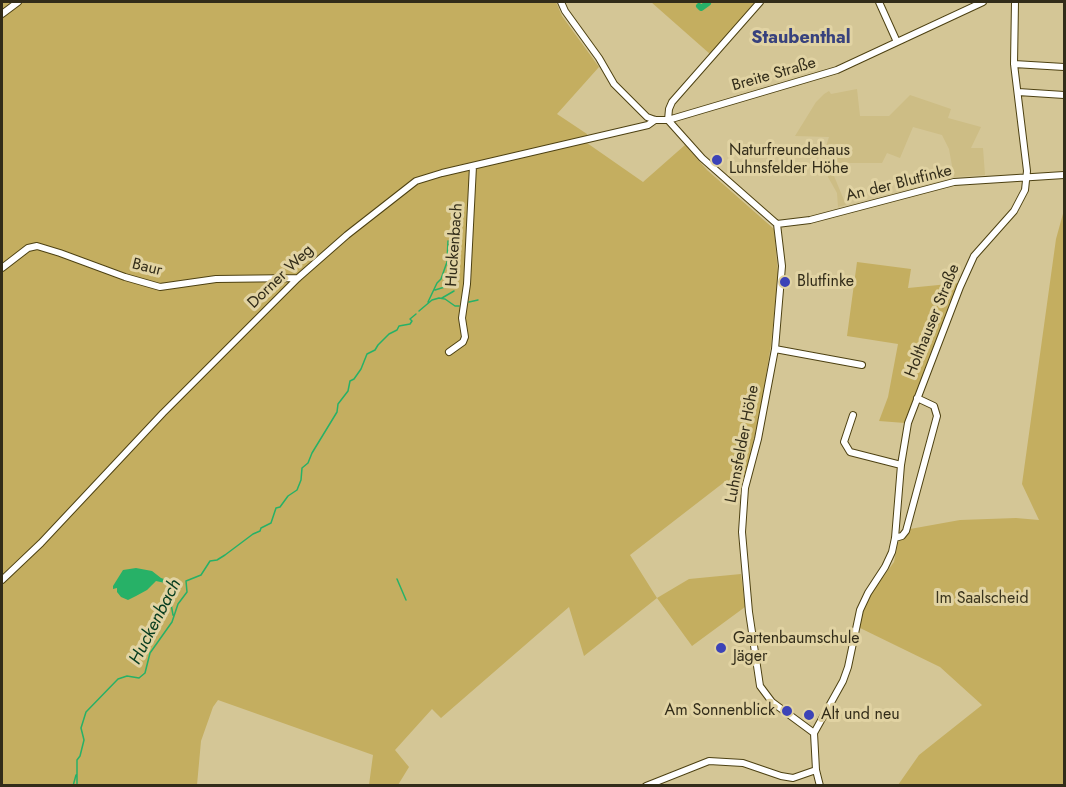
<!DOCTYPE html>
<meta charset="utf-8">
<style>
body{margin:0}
#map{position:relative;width:1066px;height:787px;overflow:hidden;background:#d4c696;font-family:Jost,sans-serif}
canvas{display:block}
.frame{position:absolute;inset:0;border:3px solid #322c19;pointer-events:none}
</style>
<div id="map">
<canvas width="1066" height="787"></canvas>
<div class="frame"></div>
</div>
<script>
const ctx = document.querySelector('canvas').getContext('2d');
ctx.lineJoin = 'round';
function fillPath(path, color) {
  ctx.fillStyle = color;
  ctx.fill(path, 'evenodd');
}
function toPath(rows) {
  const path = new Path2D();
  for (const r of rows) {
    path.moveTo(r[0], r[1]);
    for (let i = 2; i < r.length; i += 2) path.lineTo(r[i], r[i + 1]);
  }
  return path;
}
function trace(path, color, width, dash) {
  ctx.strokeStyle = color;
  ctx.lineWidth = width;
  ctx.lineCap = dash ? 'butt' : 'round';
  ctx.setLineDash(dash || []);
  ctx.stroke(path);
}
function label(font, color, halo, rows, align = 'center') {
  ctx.font = font + ' Jost,sans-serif';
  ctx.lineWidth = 6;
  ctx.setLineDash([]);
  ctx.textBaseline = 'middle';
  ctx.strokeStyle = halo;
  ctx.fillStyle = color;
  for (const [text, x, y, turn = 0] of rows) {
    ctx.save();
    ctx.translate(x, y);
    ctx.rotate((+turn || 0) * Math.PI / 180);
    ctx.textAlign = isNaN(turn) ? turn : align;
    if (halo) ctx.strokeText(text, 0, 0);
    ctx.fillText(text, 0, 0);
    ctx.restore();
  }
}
fillPath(toPath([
 [857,89,860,116,889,116,910,95,951,109,948,118,981,127,971,148,983,148,985,175,954,177,949,149,942,135,913,127,900,158,887,153,882,163,832,163,834,176,846,205,838,207,837,193,828,177,826,163,821,162,829,137,795,136,816,102,824,94,829,91,831,94]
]), '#cdbd85');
fillPath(toPath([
 [2,2,556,2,562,16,599,67,557,114,587,134,587,143,643,182,685,145,707,170,774,229,778,274,771,345,760,413,743,485,727,480,630,555,657,598,689,579,741,574,745,607,692,646,657,598,584,656,569,607,441,718,432,709,395,750,409,767,398,785,369,785,373,755,218,700,213,707,201,741,197,785,2,786],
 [651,2,756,2,710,54],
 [1064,210,1064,785,898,785,919,755,982,705,940,667,858,627,858,619,866,600,894,562,898,542,910,529,960,520,1016,518,1039,520,1022,484,1056,239],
 [857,262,911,269,908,288,959,283,905,423,879,421,888,397,898,344,847,336]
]), '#c4ae60');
fillPath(toPath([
 [136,568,152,571,161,578,167,580,168,586,165,583,156,581,147,590,136,596,128,600,121,597,117,592,117,588,113,589,113,586,123,570]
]), '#27b167');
trace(toPath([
 [435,290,448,286],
 [442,298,454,291],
 [428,302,437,283,441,279,447,262,448,241],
 [469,302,478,300],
 [419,311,432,300,439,298,445,299,455,306,459,306],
 [397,579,406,600],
 [169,593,173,615],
 [73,786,76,775],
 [77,786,77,760,80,756,84,740,81,728,86,712,118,679,127,676,139,678,145,673,150,653,172,622,178,604,187,592,186,581,201,575,210,561,217,560,225,555,253,534,260,531,261,528,271,523,276,508,280,507,288,496,297,490,301,480,302,468,308,463,312,453,337,412,338,404,348,391,350,381,354,379,361,369,367,354,375,350,378,345,389,334,397,330,399,326,410,324,412,321,410,319,416,314]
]), '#27b167', 1.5);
trace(toPath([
 [699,6,701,8,708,3]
]), '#27b167', 6);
const street = toPath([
 [561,2,565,11,599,58,614,84,647,117,655,120,668,120,837,70,983,2],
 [879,2,897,42],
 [2,14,18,2],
 [1014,64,1064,67],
 [1018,92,1064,95],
 [668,120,702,158,777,224,782,266,775,349,758,439,745,488,742,532,749,612,760,686,772,702,814,733],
 [668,120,669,109,672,102,760,2],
 [777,224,810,220,954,182,1064,175],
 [2,268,28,248,37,246,60,253,125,277,160,287,216,279,298,278],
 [775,349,862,365],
 [449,352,463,342,465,337,462,318,467,284,473,166],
 [853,415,844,442,850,452,901,465],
 [895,538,902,536,906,531,937,416,934,406,917,398],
 [2,580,41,543,163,413,298,278,347,235,416,181,442,173,648,125,655,120],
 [646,786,709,761,743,763,781,776,793,778,816,770],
 [820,786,816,770,814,733,843,681,848,667,860,610,868,593,885,567,892,552,895,538,901,465,908,423,960,287,974,256,1014,211,1025,190,1027,171,1014,64,1015,2]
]);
trace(street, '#4d4112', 8);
trace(street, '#fff', 6);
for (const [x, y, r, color] of [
 [717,160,6,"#3c43b7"],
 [785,282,6,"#3c43b7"],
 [721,648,6,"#3c43b7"],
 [787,711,6,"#3c43b7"],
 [809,715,6,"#3c43b7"]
]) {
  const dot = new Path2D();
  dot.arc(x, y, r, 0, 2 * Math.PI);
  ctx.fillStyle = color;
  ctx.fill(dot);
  trace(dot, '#e1d3a3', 2);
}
label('16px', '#322c19', '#e1d3a3', [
 ["Breite Straße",774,75,-16],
 ["An der Blutfinke",899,184,-14],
 ["Huckenbach",455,245,-86],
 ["Baur",147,268,14],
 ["Dorner Weg",281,277,-44],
 ["Holthauser Straße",933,321,-68],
 ["Luhnsfelder Höhe",743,444,-79]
]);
label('16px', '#322c19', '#e1d3a3', [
 ["Naturfreundehaus",729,151],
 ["Luhnsfelder Höhe",729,169],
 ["Blutfinke",797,282],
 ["Gartenbaumschule",733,639],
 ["Jäger",733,657],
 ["Am Sonnenblick",775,711,"right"],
 ["Alt und neu",821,715]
], 'left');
label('16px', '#3a341d', '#e1d3a3', [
 ["Im Saalscheid",982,599]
]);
label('bold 18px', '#37417d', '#e1d3a3', [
 ["Staubenthal",801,39]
]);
label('italic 18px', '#063c1f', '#e1d3a3', [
 ["Huckenbach",156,622,-63]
]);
</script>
